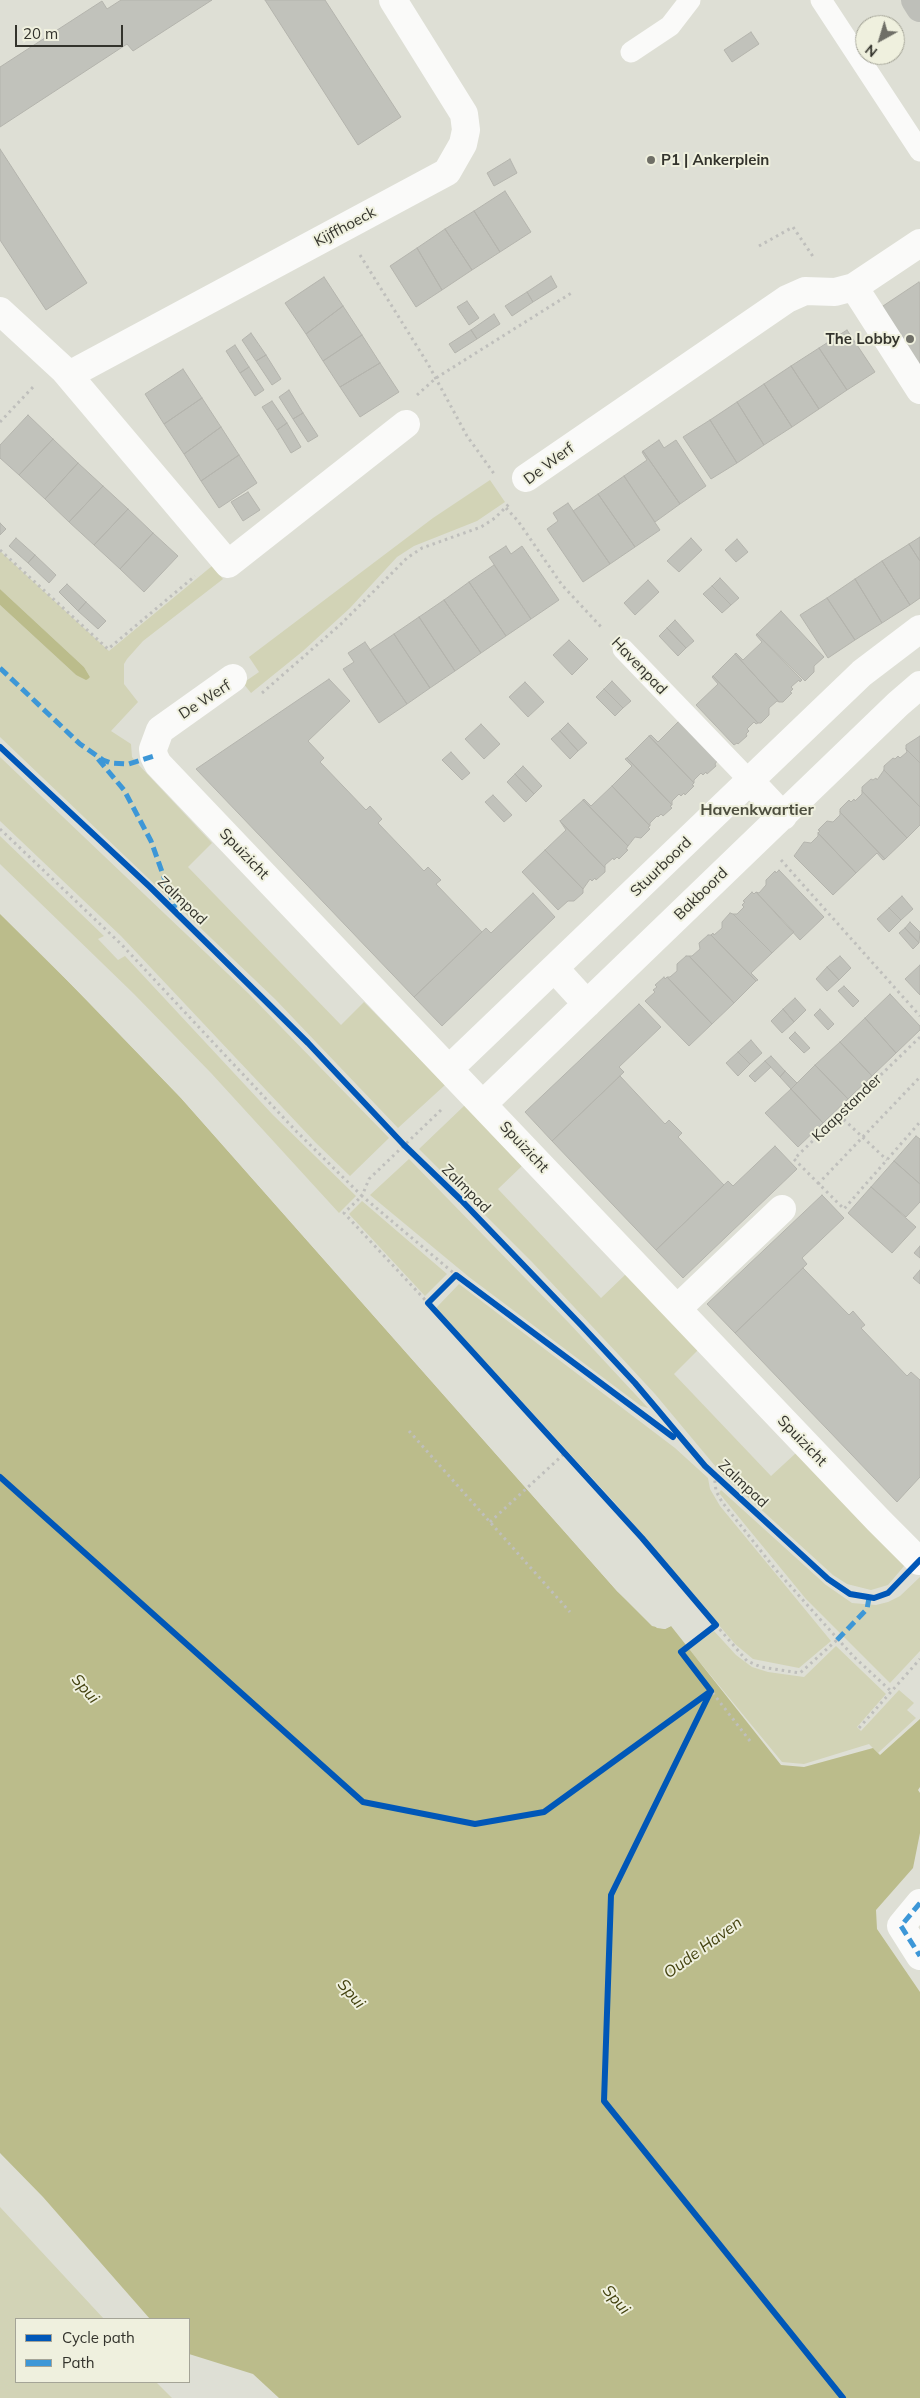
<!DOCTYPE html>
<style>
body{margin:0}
#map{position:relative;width:920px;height:2398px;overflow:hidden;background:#dedfd5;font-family:Mulish,sans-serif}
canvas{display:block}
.legend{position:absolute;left:15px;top:2318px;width:175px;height:65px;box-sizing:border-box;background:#eff0de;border:1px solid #a4a497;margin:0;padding:6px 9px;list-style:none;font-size:15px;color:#33332c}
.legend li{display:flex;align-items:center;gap:10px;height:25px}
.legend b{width:25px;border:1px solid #a4a497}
.north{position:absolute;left:855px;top:15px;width:50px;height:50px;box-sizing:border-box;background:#eff0de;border:1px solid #a4a497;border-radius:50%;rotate:219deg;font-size:14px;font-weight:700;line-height:20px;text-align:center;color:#33332c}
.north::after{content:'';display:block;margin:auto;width:18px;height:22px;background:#6f6f67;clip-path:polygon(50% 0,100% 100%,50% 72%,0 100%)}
.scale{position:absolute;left:15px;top:25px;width:108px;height:22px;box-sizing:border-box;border:2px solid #33332c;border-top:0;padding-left:6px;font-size:15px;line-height:18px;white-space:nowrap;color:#33332c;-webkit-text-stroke:4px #eff0de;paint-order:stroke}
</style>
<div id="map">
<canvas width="920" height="2398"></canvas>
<ul class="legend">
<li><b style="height:6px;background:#0057b8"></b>Cycle path</li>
<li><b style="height:6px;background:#3d97d7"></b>Path</li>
</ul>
<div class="north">N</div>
<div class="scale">20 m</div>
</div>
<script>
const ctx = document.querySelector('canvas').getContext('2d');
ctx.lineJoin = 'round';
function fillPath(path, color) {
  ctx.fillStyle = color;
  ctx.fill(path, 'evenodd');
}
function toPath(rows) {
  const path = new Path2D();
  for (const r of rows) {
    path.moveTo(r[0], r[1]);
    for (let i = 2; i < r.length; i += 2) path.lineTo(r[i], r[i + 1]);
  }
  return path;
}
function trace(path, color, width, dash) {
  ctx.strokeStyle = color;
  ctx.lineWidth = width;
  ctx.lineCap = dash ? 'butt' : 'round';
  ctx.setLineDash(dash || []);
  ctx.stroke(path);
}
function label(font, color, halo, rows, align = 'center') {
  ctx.font = font + ' Mulish,sans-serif';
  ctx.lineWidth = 4;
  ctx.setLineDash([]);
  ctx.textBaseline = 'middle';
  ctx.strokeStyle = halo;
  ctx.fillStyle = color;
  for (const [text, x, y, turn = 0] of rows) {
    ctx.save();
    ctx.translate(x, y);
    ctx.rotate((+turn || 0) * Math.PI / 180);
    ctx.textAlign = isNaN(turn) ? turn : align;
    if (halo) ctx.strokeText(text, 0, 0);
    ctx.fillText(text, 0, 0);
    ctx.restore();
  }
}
fillPath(toPath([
 [490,480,505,502,477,521,414,546,397,557,350,608,303,651,251,693,243,683,259,672,249,657,433,518],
 [0,551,109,651,212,566,223,579,143,641,127,659,124,664,124,684,138,702,111,731,131,744,132,757,136,762,212,843,188,867,341,1025,364,1002,445,1085,398,1128,275,999,0,737,0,605,76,675,90,677,84,667,0,589],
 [0,757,248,993,389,1138,350,1176,315,1142,121,936,0,821],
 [0,836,104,936,98,939,118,960,125,956,273,1115,356,1196,339,1213,211,1073,134,994,0,864],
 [465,1105,522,1166,498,1189,601,1298,626,1274,698,1350,674,1374,771,1476,796,1453,905,1565,888,1585,871,1590,847,1584,833,1575,721,1473,655,1394,618,1354,532,1262,419,1149],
 [409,1159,569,1323,648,1408,641,1406,469,1277,370,1195],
 [362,1201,447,1274,425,1296,349,1214],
 [459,1284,675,1448,708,1478,710,1489,720,1506,831,1641,799,1668,753,1659,735,1644,616,1504,436,1308],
 [721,1490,826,1585,852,1603,876,1605,888,1602,900,1596,920,1577,920,1651,890,1683,806,1599,719,1493],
 [714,1631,736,1655,752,1667,768,1672,804,1677,836,1646,886,1694,857,1727,861,1731,899,1690,914,1703,907,1710,916,1718,878,1753,869,1744,804,1764,782,1762,689,1649],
 [0,2207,104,2319,16,2319,16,2382,156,2382,172,2398,0,2398]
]), '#d2d3b6');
fillPath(toPath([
 [0,589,84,667,90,677,88,679,86,680,76,675,0,605],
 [0,914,88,1001,181,1098,617,1591,657,1628,665,1629,671,1626,781,1765,804,1767,873,1748,880,1755,920,1719,920,1787,918,1790,920,1793,920,1833,913,1868,876,1910,877,1929,920,1992,920,2398,279,2398,253,2374,189,2354,189,2319,150,2319,43,2197,0,2153]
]), '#bbbc8b');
fillPath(toPath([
 [0,911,90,999,183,1096,619,1589,654,1624,662,1626,673,1625,665,1629,652,1626,617,1591,181,1098]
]), '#dedfd5');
trace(toPath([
 [0,1477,363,1802,475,1824,544,1812,711,1691],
 [710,1691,611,1895,604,2101,843,2398]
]), '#444310', 1, [6, 5]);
const building = toPath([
 [121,0,212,0,133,51,127,44,0,127,0,67,102,1,107,9,121,0],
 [265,0,325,0,401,117,358,145,265,0],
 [751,32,759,44,732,62,724,50,751,32],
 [0,149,87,283,46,310,0,240,0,149],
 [510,159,517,173,494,186,487,173,510,159],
 [505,191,531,232,500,252,474,211,505,191],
 [474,211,500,252,472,270,445,229,474,211],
 [445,229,472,270,442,290,417,248,445,229],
 [417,248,442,290,416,307,390,266,417,248],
 [551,276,557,287,533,302,527,292,551,276],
 [324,277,343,306,306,334,285,303,324,277],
 [919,282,920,284,920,369,880,308,919,282],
 [527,292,533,302,512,316,505,306,527,292],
 [467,301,479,318,469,325,457,307,467,301],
 [343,306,362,335,323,361,306,334,343,306],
 [494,314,500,324,477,339,471,330,494,314],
 [471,330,477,339,455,353,449,344,471,330],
 [847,330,875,372,847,390,819,348,847,330],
 [251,333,266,355,256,361,242,340,251,333],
 [362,335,380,363,340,387,323,361,362,335],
 [235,345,249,367,240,373,226,351,235,345],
 [819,348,847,390,819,409,791,366,819,348],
 [266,355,281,379,272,385,256,361,266,355],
 [380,363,399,392,360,417,340,387,380,363],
 [791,366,819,409,792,427,764,384,791,366],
 [249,367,264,390,255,396,240,373,249,367],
 [183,369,202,398,164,424,145,394,183,369],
 [764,384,792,427,764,445,737,402,764,384],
 [289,390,303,413,293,419,279,397,289,390],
 [202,398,221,427,184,454,164,424,202,398],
 [272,401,287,423,277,430,262,407,272,401],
 [737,402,764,445,737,463,710,420,737,402],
 [303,413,318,436,308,442,293,419,303,413],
 [28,415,53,439,19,475,0,458,0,445,28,415],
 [710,420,737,463,711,479,683,437,710,420],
 [287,423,301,447,291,453,277,430,287,423],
 [221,427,239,455,201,481,184,454,221,427],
 [53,439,78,463,45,499,19,475,53,439],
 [659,440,664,448,676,440,706,486,680,504,643,451,659,440],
 [643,451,680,504,655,522,624,476,647,460,642,452,643,451],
 [239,455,257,483,219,508,201,481,239,455],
 [78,463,103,486,69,522,45,499,78,463],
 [624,476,660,530,635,547,598,494,624,476],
 [103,486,128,509,94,545,69,522,103,486],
 [248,492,260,510,243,521,231,502,248,492],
 [598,494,635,547,610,564,573,511,598,494],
 [568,503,610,564,583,582,547,529,558,521,553,513,568,503],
 [128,509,153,533,120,569,94,545,128,509],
 [0,523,6,529,0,535,0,523],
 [153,533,178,556,144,592,120,569,153,533],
 [920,537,920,561,909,544,920,537],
 [16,538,35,555,28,563,9,546,16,538],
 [691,538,702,550,679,572,667,561,691,538],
 [737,539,748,552,736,562,725,550,737,539],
 [909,544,920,561,920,598,910,605,882,561,909,544],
 [506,546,511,554,522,546,559,600,531,619,489,557,506,546],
 [35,555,56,575,49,583,28,563,35,555],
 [882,561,910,605,882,623,855,579,882,561],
 [494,565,531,619,506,636,469,582,494,565],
 [720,578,739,598,731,605,712,586,720,578],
 [855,579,882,623,855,640,827,598,855,579],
 [648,580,659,592,635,615,624,603,648,580],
 [469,582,506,636,481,653,444,600,469,582],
 [67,584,86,602,78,611,59,592,67,584],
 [712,586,731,605,722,613,703,594,712,586],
 [827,598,855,640,828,658,800,615,827,598],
 [444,600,481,653,455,671,419,617,444,600],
 [86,602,106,621,98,629,78,611,86,602],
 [781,611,824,657,814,666,814,672,805,681,757,634,781,611],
 [419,617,455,671,430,688,394,634,419,617],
 [675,620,694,641,686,648,667,628,675,620],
 [667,628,686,648,678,656,659,636,667,628],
 [394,634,430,688,407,704,370,650,394,634],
 [757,634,802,680,800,682,799,680,791,687,793,689,790,692,792,693,783,702,779,702,735,654,736,653,743,660,762,642,756,635,757,634],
 [569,640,588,659,572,675,553,655,569,640],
 [365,642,407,704,379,723,343,669,354,662,348,653,365,642],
 [735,654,779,702,777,701,769,708,769,715,761,723,758,723,713,676,735,654],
 [713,676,758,723,756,724,754,722,747,729,749,731,746,734,747,736,738,744,737,743,734,745,696,705,718,684,712,677,713,676],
 [329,679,350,701,308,741,324,758,320,762,366,810,370,806,382,819,378,823,424,871,428,867,441,880,436,884,482,932,414,997,196,769,329,679],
 [612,681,631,701,623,708,604,689,612,681],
 [525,682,544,702,528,717,509,697,525,682],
 [604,689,623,708,615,716,596,697,604,689],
 [679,721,717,761,715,764,716,766,707,774,706,772,703,775,701,773,694,780,694,783,649,736,651,735,658,742,679,721],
 [568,723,587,743,578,751,560,731,568,723],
 [481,724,500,744,484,759,465,739,481,724],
 [560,731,578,751,570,759,551,739,560,731],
 [649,736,694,783,692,785,694,786,685,795,684,793,681,796,679,794,672,801,672,805,627,758,649,736],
 [920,736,920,763,906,749,906,745,920,736],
 [906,749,920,763,920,807,884,770,884,766,893,758,895,759,898,756,900,758,907,752,906,749],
 [451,752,470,773,462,780,442,760,451,752],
 [627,758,672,805,670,806,672,808,663,816,661,814,658,817,657,816,650,823,650,826,612,786,632,766,625,759,627,758],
 [523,766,542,786,534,794,515,774,523,766],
 [884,770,920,807,920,825,907,838,862,791,862,787,871,779,873,780,876,778,877,780,884,770],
 [515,774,534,794,526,802,507,782,515,774],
 [612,786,650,826,648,827,650,829,641,838,635,837,628,846,583,800,584,799,591,806,612,786],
 [862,791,907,838,885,859,840,812,840,809,849,800,851,802,854,799,855,801,862,794,862,791],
 [493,795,512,815,504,822,485,802,493,795],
 [583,800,628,846,626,849,628,850,619,859,617,857,614,860,613,858,605,865,605,868,560,821,583,800],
 [840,812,885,859,883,860,877,853,856,873,818,833,820,831,818,830,827,821,833,822,840,815,840,812],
 [560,821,605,868,605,872,596,880,595,878,592,881,590,879,583,889,545,850,566,830,560,821],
 [818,833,856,873,833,895,794,856,804,842,811,843,818,836,818,833],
 [545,850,583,889,583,893,574,901,568,901,558,910,522,872,545,850],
 [779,870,824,917,800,940,756,892,759,893,766,885,766,880,775,871,776,873,779,870],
 [752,892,754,894,756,892,794,932,772,953,733,914,737,914,744,907,742,905,745,902,743,901,752,892],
 [533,893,555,917,442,1026,414,997,486,928,491,933,533,893],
 [902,896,913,909,901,920,889,908,902,896],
 [889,908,901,920,889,932,877,919,889,908],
 [730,913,733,914,772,953,751,973,758,980,756,981,711,935,713,933,714,935,722,928,722,922,730,913],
 [910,922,920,932,919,943,905,928,910,922],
 [905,928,919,943,913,949,899,933,905,928],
 [708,935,711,935,756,981,734,1003,689,956,692,956,700,949,699,943,708,935],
 [686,956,689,956,734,1003,712,1024,667,977,670,977,677,971,677,964,686,956],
 [840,956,851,968,839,980,827,967,840,956],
 [920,965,920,995,905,979,920,965],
 [827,967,839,980,827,991,816,979,827,967],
 [664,977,665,979,667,977,712,1024,689,1046,645,1001,655,992,653,990,657,987,655,985,664,977],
 [844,986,859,1001,853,1007,838,991,844,986],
 [890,994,920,1026,920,1030,896,1053,865,1018,890,994],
 [795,998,806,1010,794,1022,783,1009,795,998],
 [639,1004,661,1027,619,1067,624,1072,552,1141,525,1112,639,1004],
 [783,1009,794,1022,782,1033,771,1021,783,1009],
 [820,1009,834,1024,828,1030,814,1015,820,1009],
 [865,1018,896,1053,872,1076,840,1042,865,1018],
 [795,1032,810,1048,804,1053,789,1038,795,1032],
 [751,1040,762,1053,750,1064,738,1052,751,1040],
 [840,1042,872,1076,848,1099,815,1065,840,1042],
 [738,1052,750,1064,738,1076,726,1063,738,1052],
 [771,1056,785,1071,780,1077,765,1061,771,1056],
 [765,1061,771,1067,755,1082,749,1076,765,1061],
 [815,1065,848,1099,823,1123,791,1089,815,1065],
 [785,1071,797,1083,791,1089,780,1077,785,1071],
 [620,1076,665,1124,669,1120,682,1133,678,1137,724,1185,656,1250,552,1141,620,1076],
 [791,1089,823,1123,798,1147,765,1113,791,1089],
 [916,1136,920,1139,920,1184,894,1161,916,1136],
 [775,1146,797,1169,683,1278,656,1250,728,1181,733,1186,775,1146],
 [894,1161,920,1184,920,1202,906,1217,871,1187,894,1161],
 [871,1187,916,1227,892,1253,848,1213,871,1187],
 [822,1195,844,1218,802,1258,807,1264,735,1333,707,1304,822,1195],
 [920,1246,920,1258,914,1253,920,1246],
 [803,1268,849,1315,853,1311,865,1325,861,1328,907,1376,911,1372,920,1380,920,1477,897,1502,735,1333,803,1268],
 [920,1270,920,1284,913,1278,920,1270]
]);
fillPath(building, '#c1c2bb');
trace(building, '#b4b4ad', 1);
trace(toPath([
 [759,246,793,227,814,258],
 [360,255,428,364,467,436,495,475],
 [417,395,436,378,573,292],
 [0,422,34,386],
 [506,508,518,521,562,585,603,629],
 [0,550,108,649,195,576],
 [262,693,341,624,407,558,422,548,481,527,495,518,509,504],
 [0,829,122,945,296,1131,362,1196,344,1213,428,1303],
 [781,860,920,1016],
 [920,1037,794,1159,844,1209,920,1122],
 [441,1110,369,1179,362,1196,456,1275],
 [839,1115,887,1160],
 [818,1184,920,1077],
 [409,1431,570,1612],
 [714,1474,716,1491,722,1502,776,1570,853,1656,892,1692],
 [490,1522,565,1453],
 [859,1728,920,1659],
 [750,1741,681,1652,716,1625,747,1661,761,1667,800,1673,837,1640]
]), '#bfbfbc', 3, [2.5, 4]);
trace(toPath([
 [821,0,920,151],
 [631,52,670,26,690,0],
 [623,649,750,781]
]), '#fafaf9', 21);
trace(toPath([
 [854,287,920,390],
 [0,311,64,370,228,564,406,424],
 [69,375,447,172,463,144,466,130,464,114,393,0],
 [526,478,787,299,805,291,835,292,854,287,920,243],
 [233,678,160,730,153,749,154,756,158,764,878,1520,919,1561,920,1560],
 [750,781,783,816],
 [555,969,587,1004],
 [449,1069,862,673,920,629],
 [483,1104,898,704,920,685],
 [677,1309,782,1209],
 [920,1903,901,1926,920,1956]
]), '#fafaf9', 28);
trace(toPath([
 [915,0,920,8]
]), '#bebfb9', 28);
trace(toPath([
 [0,668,80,744,103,760,111,763,129,764,154,756],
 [98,759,124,790,151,841,175,908],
 [837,1640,867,1609,869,1598],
 [920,1903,901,1926,920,1956]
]), '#3d97d7', 5, [10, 5]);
trace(toPath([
 [0,747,150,887,308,1043,404,1145,461,1200,581,1325,635,1383,705,1466,828,1579,850,1594,874,1598,888,1593,920,1560],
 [673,1437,456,1275,428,1303,642,1538,716,1625,681,1652,711,1691],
 [0,1477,363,1802,475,1824,544,1812,711,1691],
 [710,1693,611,1895,604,2101,843,2398]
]), '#0057b8', 6);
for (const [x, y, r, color] of [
 [651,160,5,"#6f6f67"],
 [910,339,5,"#6f6f67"]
]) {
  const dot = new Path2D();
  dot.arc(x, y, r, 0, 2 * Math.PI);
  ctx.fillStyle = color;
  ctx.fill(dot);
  trace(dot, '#eff0de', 2);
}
label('bold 15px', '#33332c', '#eff0de', [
 ["P1 | Ankerplein",661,160],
 ["The Lobby",900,339,"right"]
], 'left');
label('15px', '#33332c', '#eff0de', [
 ["Kijffhoeck",345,227,-28],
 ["De Werf",549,464,-37],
 ["Havenpad",639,666,46],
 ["De Werf",205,700,-33],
 ["Spuizicht",244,854,46],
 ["Stuurboord",661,867,-44],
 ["Bakboord",701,894,-44],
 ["Zalmpad",182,901,44],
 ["Kaapstander",847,1108,-44],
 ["Spuizicht",524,1147,47],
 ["Zalmpad",466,1189,45],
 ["Spuizicht",802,1441,46],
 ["Zalmpad",743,1484,43]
]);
label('bold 16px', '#4d4e3f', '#eff0de', [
 ["Havenkwartier",757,810]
]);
label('italic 16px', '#444310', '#eff0de', [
 ["Spui",85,1689,49],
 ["Oude Haven",703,1948,-36],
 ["Spui",351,1994,49],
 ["Spui",616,2300,49]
]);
</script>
